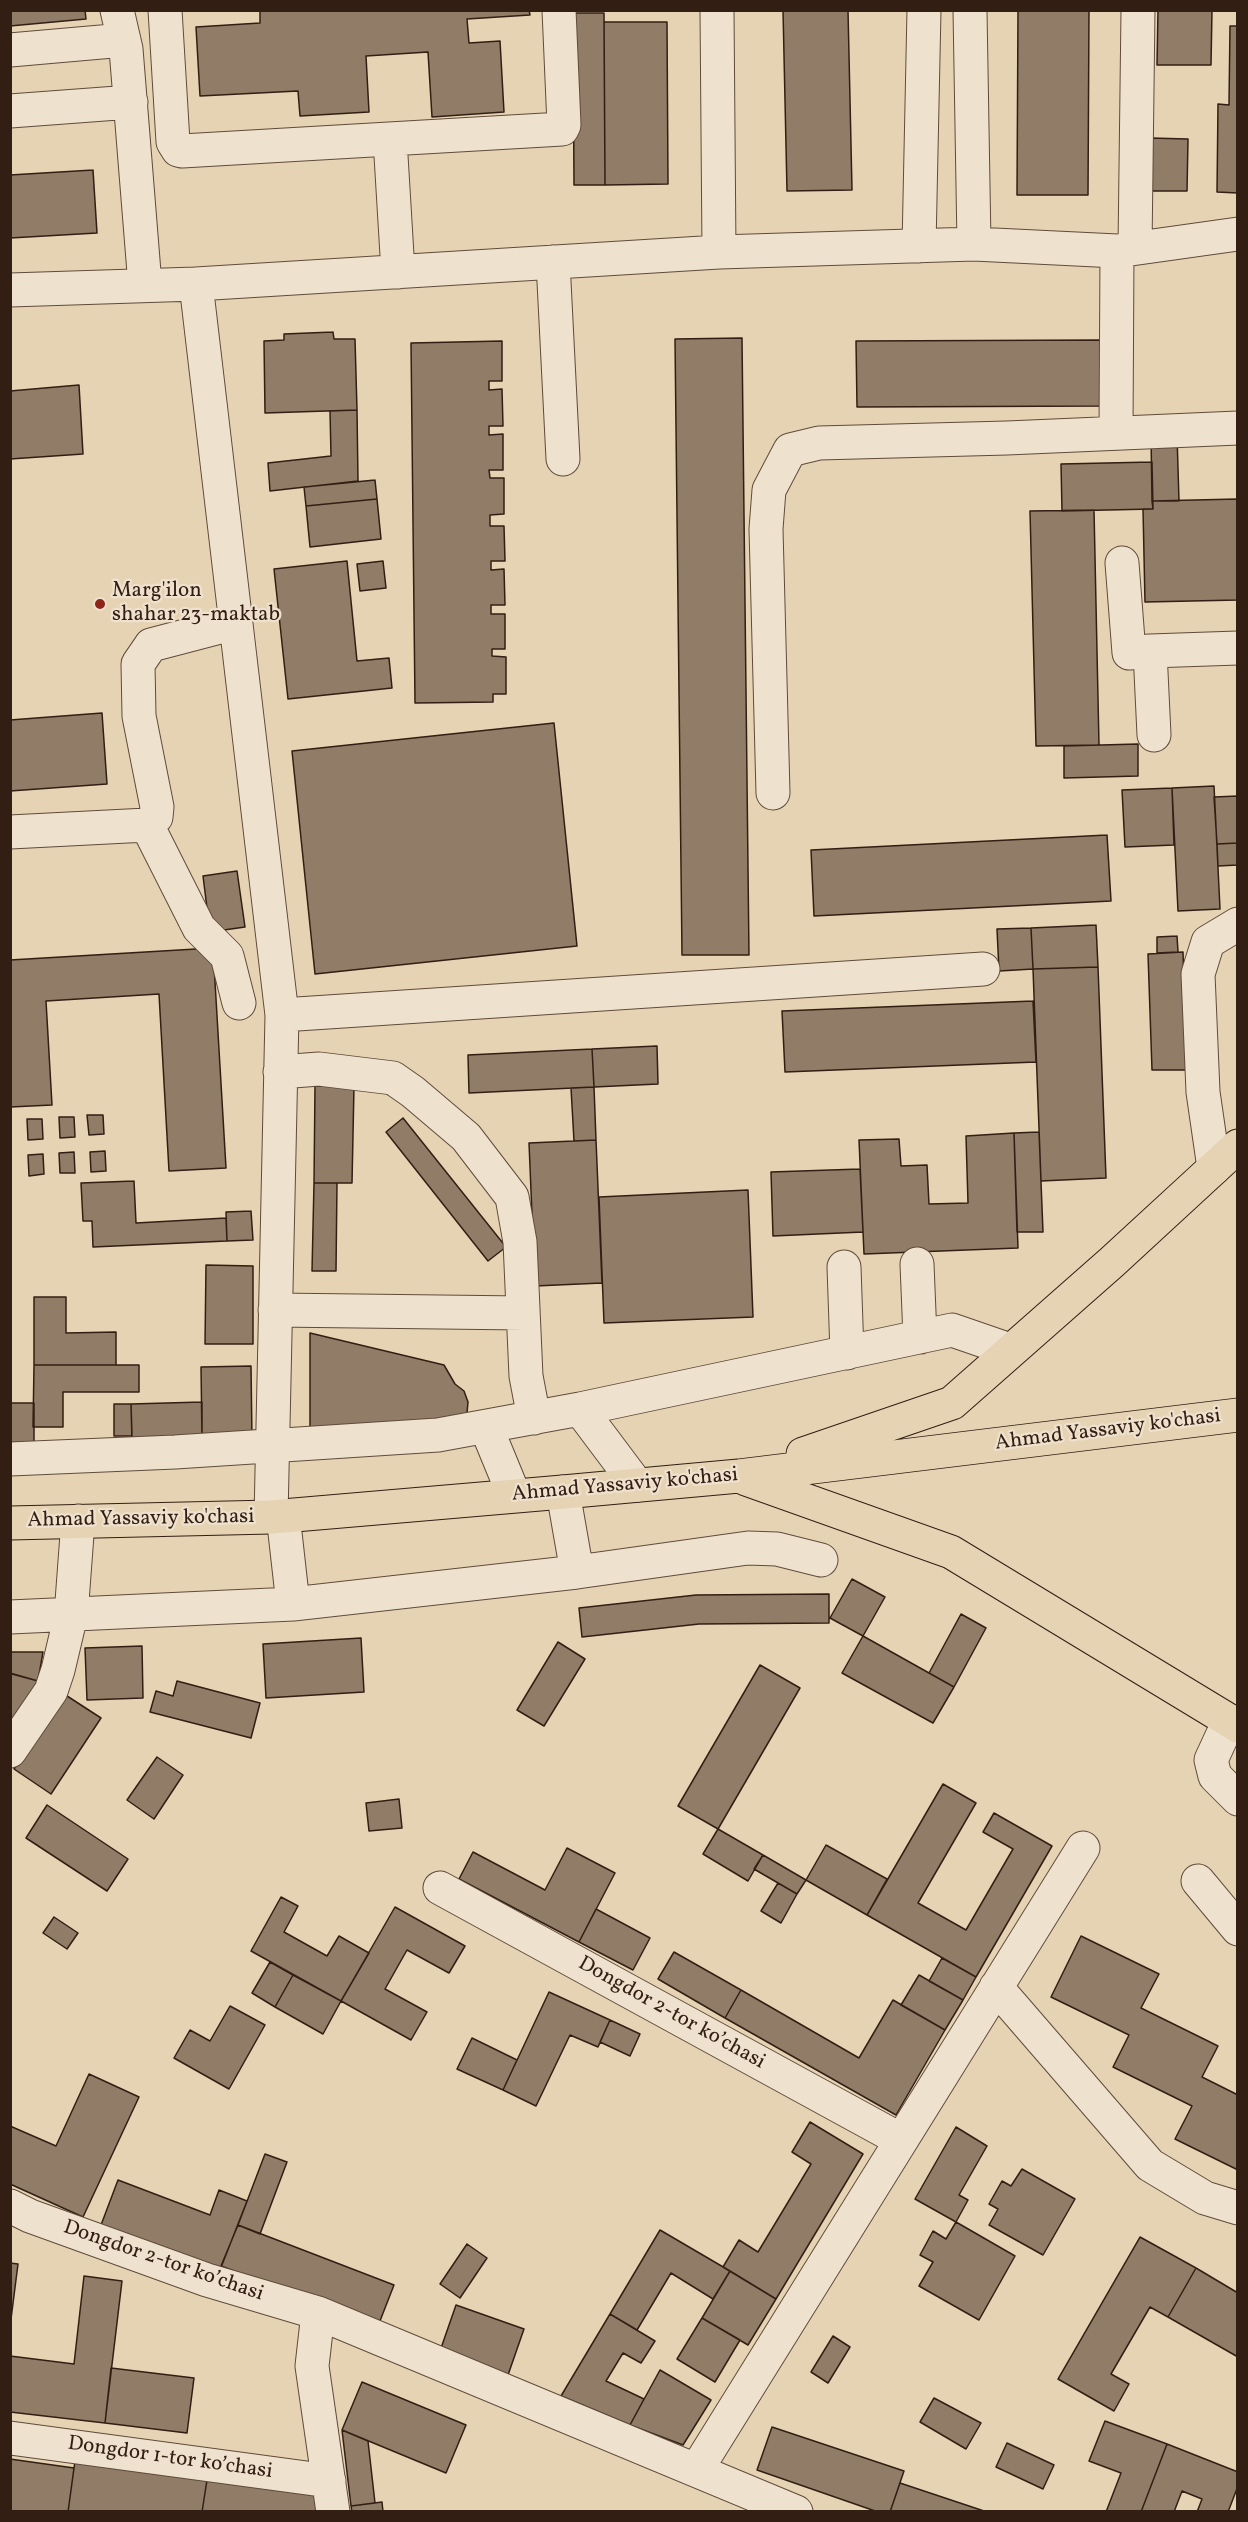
<!DOCTYPE html>
<meta charset="utf-8">
<style>
body{margin:0}
#map{position:relative;width:1248px;height:2522px;overflow:hidden;background:#e5d3b4;font-family:Vollkorn,serif}
canvas{display:block}
.frame{position:absolute;inset:0;border:12px solid #331e13;pointer-events:none}
</style>
<div id="map">
<canvas width="1248" height="2522"></canvas>
<div class="frame"></div>
</div>
<script>
const ctx = document.querySelector('canvas').getContext('2d');
ctx.lineJoin = 'round';
function fillPath(path, color) {
  ctx.fillStyle = color;
  ctx.fill(path, 'evenodd');
}
function toPath(rows) {
  const path = new Path2D();
  for (const r of rows) {
    path.moveTo(r[0], r[1]);
    for (let i = 2; i < r.length; i += 2) path.lineTo(r[i], r[i + 1]);
  }
  return path;
}
function trace(path, color, width, dash) {
  ctx.strokeStyle = color;
  ctx.lineWidth = width;
  ctx.lineCap = dash ? 'butt' : 'round';
  ctx.setLineDash(dash || []);
  ctx.stroke(path);
}
function label(font, color, halo, rows, align = 'center') {
  ctx.font = font + ' Vollkorn,serif';
  ctx.lineWidth = 4.5;
  ctx.setLineDash([]);
  ctx.textBaseline = 'middle';
  ctx.strokeStyle = halo;
  ctx.fillStyle = color;
  for (const [text, x, y, turn = 0] of rows) {
    ctx.save();
    ctx.translate(x, y);
    ctx.rotate((+turn || 0) * Math.PI / 180);
    ctx.textAlign = isNaN(turn) ? turn : align;
    if (halo) ctx.strokeText(text, 0, 0);
    ctx.fillText(text, 0, 0);
    ctx.restore();
  }
}
const building = toPath([
 [10,10,85,10,86,19,10,26,10,10],
 [260,10,529,10,530,15,467,19,469,43,500,41,504,112,432,117,428,52,366,56,369,112,300,116,298,91,200,96,196,27,260,23,260,10],
 [783,10,848,10,852,190,787,191,783,10],
 [1018,10,1089,10,1088,195,1017,195,1018,10],
 [1158,10,1212,10,1211,65,1157,65,1158,10],
 [573,13,604,13,605,185,574,185,573,13],
 [604,22,667,22,668,184,605,185,604,22],
 [1230,26,1238,26,1238,193,1217,192,1218,104,1229,105,1230,26],
 [1150,138,1188,139,1187,191,1149,191,1150,138],
 [93,170,97,233,10,238,10,175,93,170],
 [333,332,334,339,355,339,357,410,265,413,264,341,284,340,284,334,333,332],
 [742,338,749,955,682,955,675,339,742,338],
 [1103,340,1103,406,857,407,856,341,1103,340],
 [502,341,502,381,489,381,489,390,502,389,503,426,489,426,489,435,503,434,503,470,489,470,490,478,504,478,504,514,490,515,490,526,504,526,505,561,491,561,491,570,504,569,505,605,491,605,491,614,505,614,505,649,492,649,492,656,506,657,506,694,493,694,493,702,415,703,411,343,502,341],
 [79,385,83,454,10,459,10,391,79,385],
 [357,410,358,481,270,491,268,463,331,456,330,411,357,410],
 [1177,435,1179,501,1152,501,1151,436,1177,435],
 [1152,462,1153,509,1062,511,1061,464,1152,462],
 [375,480,377,499,306,506,304,487,375,480],
 [377,499,381,539,310,547,306,506,377,499],
 [1238,499,1238,600,1145,602,1143,509,1153,509,1152,501,1238,499],
 [1094,510,1099,745,1036,746,1030,511,1094,510],
 [347,561,357,661,389,658,392,688,288,699,274,569,347,561],
 [383,561,386,588,360,591,357,564,383,561],
 [102,713,107,784,10,791,10,720,102,713],
 [554,723,577,946,315,974,292,751,554,723],
 [1138,744,1138,776,1064,778,1064,746,1138,744],
 [1214,786,1220,909,1178,911,1172,788,1214,786],
 [1172,788,1174,845,1125,847,1122,790,1172,788],
 [1238,796,1238,843,1217,844,1214,797,1238,796],
 [1107,835,1111,901,814,916,811,850,1107,835],
 [1238,843,1238,865,1218,866,1217,844,1238,843],
 [237,871,245,927,210,932,203,876,237,871],
 [1096,925,1098,967,1033,969,1031,928,1096,925],
 [1031,928,1033,969,999,971,997,929,1031,928],
 [1177,936,1178,952,1157,953,1157,937,1177,936],
 [213,948,226,1168,169,1171,159,994,46,1001,52,1105,10,1107,10,960,213,948],
 [1183,952,1187,1070,1152,1070,1148,954,1183,952],
 [1098,967,1106,1178,1041,1181,1033,969,1098,967],
 [1033,1001,1036,1062,785,1072,782,1011,1033,1001],
 [657,1046,658,1084,594,1087,592,1049,657,1046],
 [592,1049,594,1087,469,1093,468,1055,592,1049],
 [315,1086,354,1086,352,1183,314,1183,315,1086],
 [594,1087,596,1140,574,1141,571,1088,594,1087],
 [87,1115,103,1115,104,1134,89,1135,87,1115],
 [59,1117,74,1117,75,1137,60,1138,59,1117],
 [403,1118,506,1247,488,1261,386,1132,403,1118],
 [27,1119,42,1119,43,1139,28,1140,27,1119],
 [1039,1132,1043,1232,1017,1232,1014,1133,1039,1132],
 [1014,1133,1018,1248,864,1254,859,1140,899,1139,901,1166,927,1165,929,1204,968,1203,966,1136,1014,1133],
 [596,1140,602,1283,535,1286,529,1143,596,1140],
 [105,1151,106,1171,91,1172,90,1152,105,1151],
 [74,1152,75,1173,60,1173,59,1153,74,1152],
 [43,1154,44,1174,29,1176,28,1155,43,1154],
 [860,1169,863,1232,773,1236,771,1172,860,1169],
 [134,1181,136,1223,226,1218,227,1241,93,1247,92,1221,83,1221,81,1183,134,1181],
 [314,1183,337,1183,336,1271,312,1271,314,1183],
 [748,1190,753,1317,604,1323,599,1197,748,1190],
 [251,1211,253,1240,227,1241,226,1212,251,1211],
 [206,1265,253,1266,253,1344,205,1344,206,1265],
 [34,1297,66,1297,66,1333,116,1332,116,1365,34,1365,34,1297],
 [310,1333,444,1365,455,1384,464,1391,468,1402,467,1413,449,1425,310,1432,310,1333],
 [34,1365,139,1365,139,1392,63,1392,63,1427,33,1427,34,1365],
 [251,1366,252,1439,202,1440,201,1367,251,1366],
 [202,1402,202,1440,132,1441,131,1404,202,1402],
 [10,1403,34,1403,34,1444,10,1444,10,1403],
 [114,1404,131,1404,132,1436,114,1436,114,1404],
 [852,1579,885,1597,863,1636,830,1618,852,1579],
 [829,1594,829,1623,699,1624,582,1637,579,1608,696,1595,829,1594],
 [961,1614,986,1628,954,1687,929,1673,961,1614],
 [863,1636,954,1687,933,1723,842,1673,863,1636],
 [361,1638,364,1692,266,1698,263,1644,361,1638],
 [558,1642,585,1659,544,1726,517,1710,558,1642],
 [142,1646,143,1698,87,1700,85,1648,142,1646],
 [10,1652,43,1652,38,1681,10,1673,10,1652],
 [760,1665,800,1688,718,1829,678,1806,760,1665],
 [12,1674,38,1681,10,1734,10,1676,12,1674],
 [177,1681,260,1703,251,1738,150,1712,156,1691,173,1696,177,1681],
 [64,1694,101,1718,51,1794,14,1769,64,1694],
 [157,1757,183,1775,154,1819,127,1800,157,1757],
 [943,1784,976,1803,918,1903,966,1930,1013,1849,983,1832,994,1813,1052,1846,976,1977,867,1915,943,1784],
 [399,1799,402,1828,369,1831,366,1803,399,1799],
 [47,1805,128,1859,107,1891,26,1838,47,1805],
 [718,1829,763,1855,748,1881,703,1854,718,1829],
 [826,1845,887,1879,867,1915,806,1880,826,1845],
 [567,1848,615,1873,579,1942,459,1879,473,1852,545,1890,567,1848],
 [763,1855,806,1880,797,1894,754,1869,763,1855],
 [778,1883,797,1894,781,1923,761,1911,778,1883],
 [281,1897,298,1906,284,1932,327,1956,339,1936,369,1953,341,2001,251,1951,281,1897],
 [395,1907,465,1946,449,1973,407,1950,385,1989,427,2012,411,2040,341,2001,395,1907],
 [596,1909,650,1938,633,1970,579,1942,596,1909],
 [54,1917,78,1933,67,1949,43,1933,54,1917],
 [1081,1936,1159,1974,1141,2008,1218,2046,1202,2077,1238,2095,1238,2170,1175,2139,1192,2106,1113,2067,1129,2035,1051,1997,1081,1936],
 [674,1952,741,1990,725,2018,658,1979,674,1952],
 [942,1958,976,1977,963,2000,929,1981,942,1958],
 [270,1962,293,1975,275,2007,252,1993,270,1962],
 [293,1975,341,2001,323,2034,275,2007,293,1975],
 [919,1975,963,2000,945,2030,901,2005,919,1975],
 [741,1990,859,2058,893,2000,945,2030,896,2115,725,2018,741,1990],
 [549,1992,610,2020,598,2047,570,2035,536,2106,503,2090,549,1992],
 [230,2006,265,2025,229,2089,174,2058,190,2030,210,2041,230,2006],
 [610,2020,640,2034,630,2056,600,2042,610,2020],
 [472,2038,517,2060,503,2090,457,2069,472,2038],
 [89,2074,139,2097,83,2217,10,2184,10,2126,56,2146,89,2074],
 [810,2122,863,2154,776,2299,723,2267,739,2240,758,2252,811,2164,792,2152,810,2122],
 [956,2127,987,2146,959,2195,968,2200,956,2222,915,2199,956,2127],
 [265,2154,287,2162,260,2234,238,2225,265,2154],
 [1022,2169,1075,2199,1043,2255,989,2225,998,2209,989,2204,1002,2181,1011,2186,1022,2169],
 [118,2180,210,2215,219,2190,247,2201,220,2270,101,2225,118,2180],
 [956,2222,1015,2256,979,2320,919,2286,933,2262,920,2255,933,2231,946,2239,956,2222],
 [238,2225,394,2285,378,2326,221,2266,238,2225],
 [660,2230,730,2271,713,2299,671,2273,637,2330,610,2314,660,2230],
 [1140,2237,1196,2268,1168,2317,1150,2307,1111,2374,1129,2384,1114,2411,1058,2379,1140,2237],
 [467,2244,487,2258,460,2298,440,2284,467,2244],
 [10,2263,18,2264,10,2327,10,2263],
 [1196,2268,1238,2293,1238,2357,1168,2317,1196,2268],
 [730,2271,776,2299,748,2345,702,2318,730,2271],
 [84,2276,122,2281,105,2423,10,2412,10,2356,74,2364,84,2276],
 [456,2305,524,2329,508,2375,440,2351,456,2305],
 [610,2314,655,2341,641,2363,623,2353,606,2381,644,2399,630,2425,561,2396,610,2314],
 [702,2318,740,2340,715,2382,677,2359,702,2318],
 [833,2336,850,2347,828,2383,811,2372,833,2336],
 [111,2368,194,2378,187,2433,105,2423,111,2368],
 [660,2370,711,2400,683,2445,630,2425,660,2370],
 [362,2382,466,2425,446,2473,342,2430,362,2382],
 [934,2398,981,2423,966,2449,920,2422,934,2398],
 [1105,2421,1167,2444,1141,2512,1106,2512,1121,2473,1089,2461,1105,2421],
 [772,2427,904,2471,890,2512,878,2512,757,2470,772,2427],
 [342,2430,368,2441,375,2503,351,2506,342,2430],
 [1007,2443,1054,2465,1043,2489,996,2467,1007,2443],
 [1167,2444,1238,2472,1238,2486,1228,2512,1197,2512,1202,2499,1182,2491,1174,2512,1141,2512,1167,2444],
 [10,2459,74,2468,68,2512,10,2512,10,2459],
 [75,2461,207,2480,202,2512,68,2512,75,2461],
 [207,2480,319,2496,316,2512,202,2512,207,2480],
 [900,2483,984,2511,890,2512,900,2483],
 [382,2502,383,2512,352,2512,351,2506,382,2502]
]);
fillPath(building, '#907c67');
trace(building, '#331e13', 1.5);
const minor = toPath([
 [117,10,126,49,145,285],
 [165,10,173,142,178,150,182,151,562,129,564,125,559,10],
 [717,10,719,252],
 [970,10,974,244],
 [10,50,124,40],
 [10,111,131,102],
 [390,139,398,272],
 [919,246,924,10],
 [1135,248,1138,10],
 [553,262,563,459],
 [196,284,282,1015,271,1517],
 [10,290,196,284,719,252,974,244,1117,251,1238,234],
 [1116,433,1117,251],
 [1122,563,1129,653,1150,651],
 [1154,735,1150,651,1238,648],
 [773,793,766,529,769,490,790,450,819,443,1007,438,1238,428],
 [147,825,199,928,227,956,239,1003],
 [10,832,147,825,156,817,157,807,139,716,138,664,151,645,235,623],
 [282,1015,983,969],
 [280,1072,319,1069,393,1078,413,1092,466,1137,512,1197,520,1242,526,1376,534,1418],
 [1214,1168,1203,1092,1198,974,1208,942,1238,924],
 [917,1264,920,1337],
 [844,1267,847,1353],
 [275,1310,523,1313],
 [580,1409,637,1485],
 [486,1427,514,1495],
 [10,1459,175,1452,438,1435,580,1409,952,1330,1010,1350],
 [563,1492,577,1572],
 [283,1515,293,1604],
 [10,1617,293,1604,577,1572,748,1548,777,1549,821,1560],
 [1229,1721,1211,1760,1215,1776,1238,1799],
 [10,1751,51,1691,58,1670,71,1615,78,1521],
 [1198,1881,1238,1929],
 [440,1888,901,2140],
 [996,1987,1150,2165,1205,2198,1238,2208],
 [10,2206,30,2216,207,2280,318,2313,796,2512],
 [318,2313,312,2366,333,2512],
 [10,2438,329,2481],
 [697,2469,1083,1848]
]);
const major = toPath([
 [803,1454,952,1403,1112,1262,1238,1146],
 [746,1479,951,1552,1238,1726],
 [10,1523,271,1517,563,1492,739,1476,1238,1415]
]);
trace(minor, '#604b3b', 35);
trace(major, '#331e13', 35);
trace(minor, '#eee2ce', 33);
trace(major, '#e5d3b4', 33);
for (const [x, y, r, color] of [
 [100,604,6,"#8f2418"]
]) {
  const dot = new Path2D();
  dot.arc(x, y, r, 0, 2 * Math.PI);
  ctx.fillStyle = color;
  ctx.fill(dot);
  trace(dot, '#eee2ce', 2);
}
label('21px', '#331e13', '#eee2ce', [
 ["Marg'ilon",112,592],
 ["shahar 23-maktab",112,616]
], 'left');
label('21px', '#331e13', '#eee2ce', [
 ["Ahmad Yassaviy ko'chasi",1108,1431,-7],
 ["Ahmad Yassaviy ko'chasi",625,1486,-5],
 ["Ahmad Yassaviy ko'chasi",141,1520,-1],
 ["Dongdor 2-tor koʼchasi",671,2014,29],
 ["Dongdor 2-tor koʼchasi",163,2262,19],
 ["Dongdor 1-tor koʼchasi",170,2459,8]
]);
</script>
